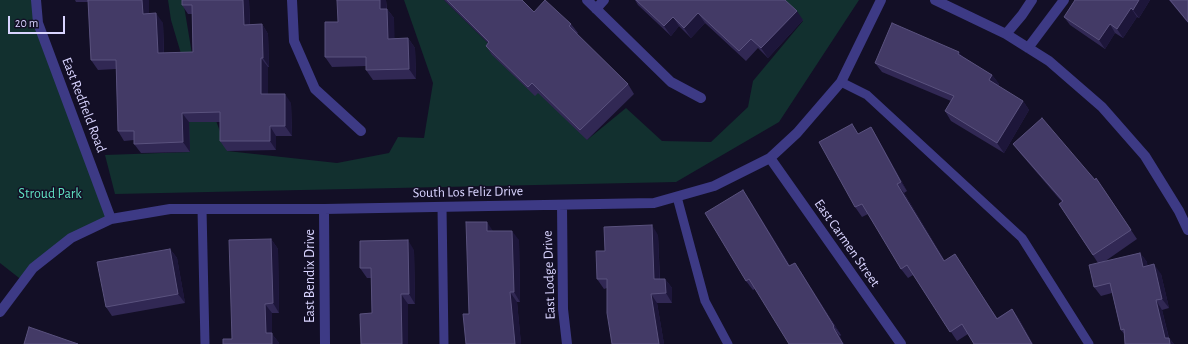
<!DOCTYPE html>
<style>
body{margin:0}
#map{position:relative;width:1188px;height:344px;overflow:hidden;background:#130f26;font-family:"Alegreya Sans",sans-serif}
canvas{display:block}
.scale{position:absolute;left:8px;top:16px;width:57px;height:18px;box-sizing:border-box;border:2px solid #d9d4ff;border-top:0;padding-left:5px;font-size:12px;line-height:14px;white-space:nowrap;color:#d9d4ff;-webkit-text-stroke:3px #130f26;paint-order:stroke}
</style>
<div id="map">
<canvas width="1188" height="344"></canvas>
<div class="scale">20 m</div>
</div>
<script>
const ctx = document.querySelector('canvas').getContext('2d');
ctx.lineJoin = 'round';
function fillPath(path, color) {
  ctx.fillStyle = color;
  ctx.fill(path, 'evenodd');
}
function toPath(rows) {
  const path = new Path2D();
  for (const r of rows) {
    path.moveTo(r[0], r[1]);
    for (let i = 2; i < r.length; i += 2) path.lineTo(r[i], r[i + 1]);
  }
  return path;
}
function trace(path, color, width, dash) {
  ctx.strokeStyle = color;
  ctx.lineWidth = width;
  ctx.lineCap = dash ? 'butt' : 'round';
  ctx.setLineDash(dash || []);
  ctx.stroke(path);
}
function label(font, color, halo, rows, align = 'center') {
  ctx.font = font + ' "Alegreya Sans",sans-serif';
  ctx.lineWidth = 3;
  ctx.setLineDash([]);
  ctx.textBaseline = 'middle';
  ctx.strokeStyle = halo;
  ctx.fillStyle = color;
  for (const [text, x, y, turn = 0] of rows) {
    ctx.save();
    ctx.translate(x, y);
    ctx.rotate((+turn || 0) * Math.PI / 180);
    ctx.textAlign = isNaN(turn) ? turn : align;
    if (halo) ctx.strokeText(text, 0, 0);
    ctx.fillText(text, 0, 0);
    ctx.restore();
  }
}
fillPath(toPath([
 [0,0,36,0,38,23,111,219,71,238,23,281,0,263],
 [168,0,183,0,192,54,227,151,337,163,389,153,398,137,424,138,433,83,404,0,444,0,554,108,562,100,587,140,626,108,662,141,711,142,748,107,753,81,803,21,781,0,859,0,779,122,676,182,115,194,105,155,190,152,182,57,171,20]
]), '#12302f');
trace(toPath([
 [841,82,867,95,1022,238,1089,344],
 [677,197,705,301,728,344],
 [442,207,444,344],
 [202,209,205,344]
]), '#3d3a85', 9);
trace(toPath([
 [36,0,38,23,111,219],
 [292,0,294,41,315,89,361,131],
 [587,0,671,82,701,98],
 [935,0,1006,34,1049,61,1102,107,1145,156,1179,211,1188,230],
 [596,9,604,0],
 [1006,34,1022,15,1032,0],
 [1028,48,1064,0],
 [770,158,901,344],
 [562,205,563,309,567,344],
 [324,209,325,344],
 [0,312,33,268,71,238,111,219,170,209,324,209,654,203,714,186,770,158,797,133,841,82,881,0]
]), '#3d3a85', 10);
fillPath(toPath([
 [75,0,149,0,149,14,163,23,164,53,193,52,192,14,188,14,182,5,182,0,249,0,250,25,262,24,268,34,269,67,268,67,268,94,291,103,292,136,276,136,276,150,227,151,220,141,220,122,189,122,190,152,141,153,134,144,134,140,124,141,118,131,116,69,98,70,91,60,88,2,76,2],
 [386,0,387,9,394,18,394,38,408,38,415,48,416,79,373,80,366,70,366,66,332,67,325,57,338,22],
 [444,0,522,0,534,12,571,24,578,33,577,34,628,84,634,94,587,140,538,93,535,96,492,55,486,46,488,43],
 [635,0,785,0,803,20,768,58,758,48,746,61,705,23,691,38,679,26,671,36,638,5],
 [1075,0,1150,0,1139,18,1137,17,1123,38,1115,33,1105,49,1070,25,1064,17],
 [1169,0,1188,0,1188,23],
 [963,57,992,75,999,84,998,86,1023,101,1029,110,1004,153,951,121,945,111,951,101,882,72,875,63],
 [871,127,877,137,907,191,904,193,945,261,955,254,997,318,1012,309,1019,319,1033,344,974,344,968,334,957,341,913,275,908,278,901,269,868,214,862,217,855,207,859,134],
 [1013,144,1095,180,1103,188,1137,239,1104,262,1140,253,1147,262,1147,266,1161,274,1169,308,1162,310,1169,338,1174,344,1125,344,1125,335,1121,330,1112,293,1101,296,1094,287,1098,263,1059,204,1062,202,1020,153],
 [749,199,790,266,801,272,841,335,840,336,755,289,753,290,746,281],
 [493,231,519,240,520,302,517,302,521,344,466,344,469,314],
 [658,235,660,279,665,279,672,288,672,303,657,303,664,344,612,344,607,288,604,289,597,279,605,251],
 [271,239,278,249,279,313,272,313,272,334,279,343,279,344,223,344,232,339],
 [170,249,177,258,185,303,112,316,106,307],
 [414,250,415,304,408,304,372,313,371,278,367,278,360,268]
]), '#312854');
fillPath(toPath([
 [142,0,149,0,149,23,143,14],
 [243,0,249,0,250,34,244,25],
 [380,0,386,0,387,18,380,9],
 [1139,0,1150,0,1139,18,1133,10],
 [1131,8,1137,17,1123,38,1117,29],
 [387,9,394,18,395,48,388,39],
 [797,11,803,20,768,58,761,48],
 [156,13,163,23,164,63,158,53],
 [698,13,705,23,691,38,684,28],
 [673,17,679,26,671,36,664,26],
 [262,24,268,34,269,67,263,58],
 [1110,24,1115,33,1105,49,1099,40],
 [408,38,415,48,416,79,409,69],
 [959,52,966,61,958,54],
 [261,58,268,67,268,104,261,94],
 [992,75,999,84,996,90,989,80],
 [285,94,291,103,292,136,285,126],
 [1023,101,1029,110,1004,153,997,143],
 [182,113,189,122,190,152,183,142],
 [270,126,276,136,276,150,270,141],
 [871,127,877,137,907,191,901,182],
 [897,184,904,193,951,271,944,261],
 [743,190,749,199,796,275,789,266],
 [487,222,493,231,487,231],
 [652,225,658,235,660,289,654,279],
 [512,231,519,240,520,302,514,292],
 [271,239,278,249,279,313,273,303],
 [408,240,414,250,415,304,409,294],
 [170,249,177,258,185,303,178,294],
 [1140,253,1147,262,1150,276,1143,267],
 [955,254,961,264,1003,328,997,319],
 [795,263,801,272,841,335,834,326],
 [1154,264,1161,274,1169,308,1162,299],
 [665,279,672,288,672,303,666,293],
 [510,292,517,302,521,344,515,344],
 [401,294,408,304,408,344,402,344],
 [651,294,657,303,664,344,659,344],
 [1156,300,1162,310,1169,339,1169,338,1174,344,1169,344,1165,338],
 [265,304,272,313,272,334,279,343,279,344,272,344,266,333],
 [1012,309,1019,319,1033,344,1032,344],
 [833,327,840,336,844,344,843,344]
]), '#1d163a');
const building = toPath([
 [88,0,142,0,143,14,156,13,158,53,193,52,192,5,182,5,182,0,243,0,244,25,262,24,263,58,261,58,261,94,285,94,285,126,270,126,270,141,220,141,220,112,182,113,183,142,134,144,134,131,118,131,116,60,91,60,88,0],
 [337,0,380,0,380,9,387,9,388,39,408,38,409,69,366,70,366,57,325,57,325,22,338,22,337,0],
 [447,0,522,0,534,12,545,0,571,24,569,26,628,84,580,130,532,83,528,87,486,46,489,42,447,0],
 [636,0,785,0,797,11,761,48,751,39,739,51,698,13,684,28,673,17,664,26,636,0],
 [1075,0,1139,0,1133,10,1131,8,1117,29,1110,24,1099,40,1064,17,1075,0],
 [1170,0,1188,0,1188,22,1170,0],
 [892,23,959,52,958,54,992,75,989,80,1023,101,997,143,945,111,954,96,875,63,892,23],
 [1042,118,1095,180,1096,178,1131,230,1093,255,1059,204,1063,201,1013,144,1042,118],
 [852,124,858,134,871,127,901,182,897,184,944,261,955,254,997,319,1012,309,1032,344,974,344,962,324,950,332,907,265,901,269,862,204,855,207,819,142,852,124],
 [743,190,789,266,795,263,834,326,833,327,843,344,789,344,749,279,746,281,705,213,743,190],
 [466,222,487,222,487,231,512,231,514,292,510,292,515,344,466,344,463,314,469,314,466,222],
 [652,225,654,279,665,279,666,293,651,294,659,344,612,344,607,313,607,279,597,279,596,251,605,251,604,227,652,225],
 [271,239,273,303,265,304,266,333,272,333,272,344,223,344,223,339,232,339,229,240,271,239],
 [408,240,409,294,401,294,402,344,361,344,360,314,372,313,371,268,360,268,360,241,408,240],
 [170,249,178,294,106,307,97,262,170,249],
 [1140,253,1143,267,1154,264,1162,299,1156,300,1165,338,1169,338,1170,344,1125,344,1124,329,1121,330,1110,283,1094,287,1089,265,1140,253],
 [29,327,78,344,24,344,29,327]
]);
fillPath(building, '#433a66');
trace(building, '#5a527e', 1);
label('14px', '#d9d4ff', '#130f26', [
 ["East Redfield Road",84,105,69],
 ["South Los Feliz Drive",468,192,-1],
 ["East Carmen Street",847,243,55],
 ["East Lodge Drive",549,275,-92],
 ["East Bendix Drive",310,276,-90]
]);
label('14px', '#5fe0c0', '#130f26', [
 ["Stroud Park",50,194]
]);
</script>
